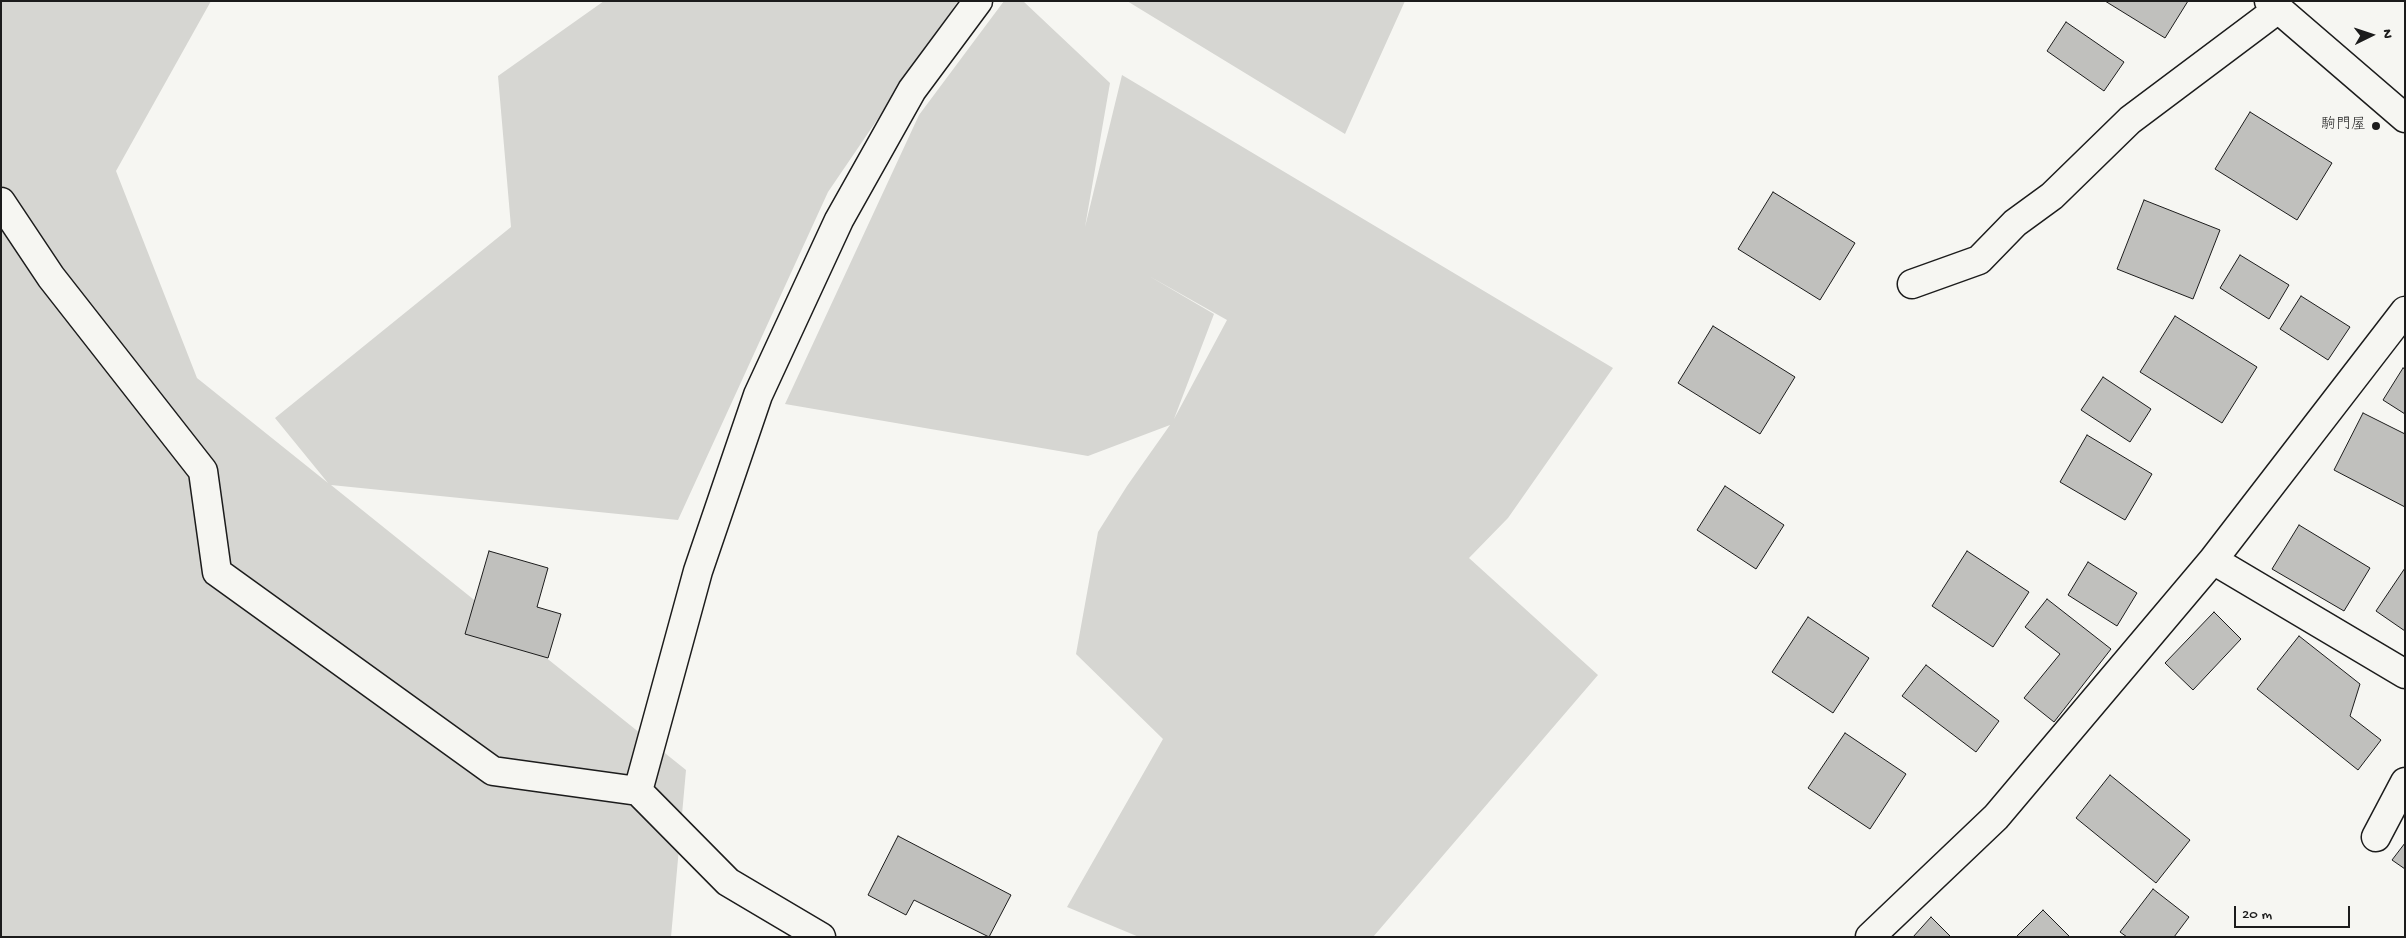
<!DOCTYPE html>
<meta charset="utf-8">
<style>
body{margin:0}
#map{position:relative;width:2406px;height:938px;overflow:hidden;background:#f6f6f2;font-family:"Gochi Hand",sans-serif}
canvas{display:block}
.frame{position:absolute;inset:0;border:2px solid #1c1c1c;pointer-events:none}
.north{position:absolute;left:2346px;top:10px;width:50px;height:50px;-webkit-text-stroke:4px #f6f6f2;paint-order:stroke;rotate:86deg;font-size:14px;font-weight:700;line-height:20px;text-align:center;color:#1c1c1c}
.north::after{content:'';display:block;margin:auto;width:18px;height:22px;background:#1c1c1c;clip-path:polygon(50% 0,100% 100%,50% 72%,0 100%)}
.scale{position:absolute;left:2234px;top:906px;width:116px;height:22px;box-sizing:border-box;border:2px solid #1c1c1c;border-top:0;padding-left:6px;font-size:15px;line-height:18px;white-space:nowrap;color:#1c1c1c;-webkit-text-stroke:4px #f6f6f2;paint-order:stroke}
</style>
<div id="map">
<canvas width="2406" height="938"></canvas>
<div class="frame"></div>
<div class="north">N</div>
<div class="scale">20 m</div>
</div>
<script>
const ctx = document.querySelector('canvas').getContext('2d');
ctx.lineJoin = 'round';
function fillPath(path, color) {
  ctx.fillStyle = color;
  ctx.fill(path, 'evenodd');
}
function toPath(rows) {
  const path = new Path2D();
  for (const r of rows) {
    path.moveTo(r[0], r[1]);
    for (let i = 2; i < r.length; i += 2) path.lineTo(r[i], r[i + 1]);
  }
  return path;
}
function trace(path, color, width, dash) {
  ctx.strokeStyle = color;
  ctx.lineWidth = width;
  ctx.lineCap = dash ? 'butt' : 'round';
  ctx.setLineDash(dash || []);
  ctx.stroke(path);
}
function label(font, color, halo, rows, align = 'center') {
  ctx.font = font + ' "Gochi Hand","Klee One",sans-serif';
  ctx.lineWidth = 4;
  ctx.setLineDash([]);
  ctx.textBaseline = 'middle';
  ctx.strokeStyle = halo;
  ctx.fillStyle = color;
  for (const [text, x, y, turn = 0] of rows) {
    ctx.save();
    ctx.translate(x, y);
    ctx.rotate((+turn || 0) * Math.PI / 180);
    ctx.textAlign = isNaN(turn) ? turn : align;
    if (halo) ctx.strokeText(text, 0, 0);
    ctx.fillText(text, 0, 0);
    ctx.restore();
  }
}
fillPath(toPath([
 [1,1,211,1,116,171,197,378,328,483,275,418,511,227,498,76,604,1,958,1,828,192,678,520,331,485,686,770,671,937,1,937],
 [1004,1,1023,1,1110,83,1085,227,1122,75,1613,368,1508,518,1469,558,1598,675,1373,937,1139,937,1067,907,1163,739,1076,654,1098,532,1127,486,1170,425,1088,456,785,404,919,115],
 [1149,276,1227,320,1174,419,1214,314],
 [1127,1,1405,1,1345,134]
]), '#d6d6d2');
const building = toPath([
 [2105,1,2188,1,2165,38,2105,1],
 [2066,22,2124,62,2104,91,2047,51,2066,22],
 [2250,112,2332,163,2297,220,2215,169,2250,112],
 [1773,192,1855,243,1820,300,1738,249,1773,192],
 [2144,200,2220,230,2193,299,2117,269,2144,200],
 [2240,255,2289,285,2269,319,2220,288,2240,255],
 [2301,296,2350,327,2328,360,2280,329,2301,296],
 [2175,316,2257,367,2222,423,2140,372,2175,316],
 [1713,326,1795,377,1760,434,1678,383,1713,326],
 [2403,368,2405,369,2405,414,2383,400,2403,368],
 [2103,377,2151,409,2130,442,2081,410,2103,377],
 [2363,413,2405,434,2405,507,2334,470,2363,413],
 [2087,435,2152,474,2125,520,2060,482,2087,435],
 [1725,486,1784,525,1756,569,1697,530,1725,486],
 [2299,525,2370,568,2344,611,2272,569,2299,525],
 [489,551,548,568,537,607,561,614,548,658,465,634,489,551],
 [1967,551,2029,592,1993,647,1932,606,1967,551],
 [2088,562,2137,593,2117,626,2068,595,2088,562],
 [2405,568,2405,631,2376,611,2405,568],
 [2047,599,2111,649,2054,722,2024,698,2060,654,2025,627,2047,599],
 [2214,612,2241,639,2193,690,2165,663,2214,612],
 [1808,617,1869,658,1833,713,1772,672,1808,617],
 [2299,636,2360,684,2350,716,2381,740,2358,770,2257,689,2299,636],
 [1926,665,1999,721,1976,752,1902,696,1926,665],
 [1845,733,1906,774,1870,829,1808,788,1845,733],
 [2110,775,2190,840,2156,883,2076,818,2110,775],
 [898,836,1011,895,989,937,914,900,906,915,868,895,898,836],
 [2405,843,2405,869,2392,860,2405,843],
 [2153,889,2189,917,2174,937,2127,937,2120,932,2153,889],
 [2043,910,2070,937,2016,937,2043,910],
 [1931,917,1951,937,1913,937,1931,917]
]);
fillPath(building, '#c0c0bd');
trace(building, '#1c1c1c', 1);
const minor = toPath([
 [1,202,51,277,203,471,217,572,493,771,638,791,728,882,821,937],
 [1912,284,1979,260,2015,223,2052,196,2130,120,2278,9],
 [2213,560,2405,674],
 [638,791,698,571,758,395,839,220,912,90,978,1],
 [2376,837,2405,782],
 [1870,937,1996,817,2213,560,2405,311]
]);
const trunk = toPath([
 [2269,1,2405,118]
]);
trace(minor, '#1c1c1c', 31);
trace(trunk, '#1c1c1c', 31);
trace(minor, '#f6f6f2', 28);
trace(trunk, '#f6f6f2', 28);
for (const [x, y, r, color] of [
 [2376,126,5,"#1c1c1c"]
]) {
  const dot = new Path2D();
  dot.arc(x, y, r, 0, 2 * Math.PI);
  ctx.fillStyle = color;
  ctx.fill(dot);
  trace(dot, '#f6f6f2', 2);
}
label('15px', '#1c1c1c', '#f6f6f2', [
 ["駒門屋",2366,126]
], 'right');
</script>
